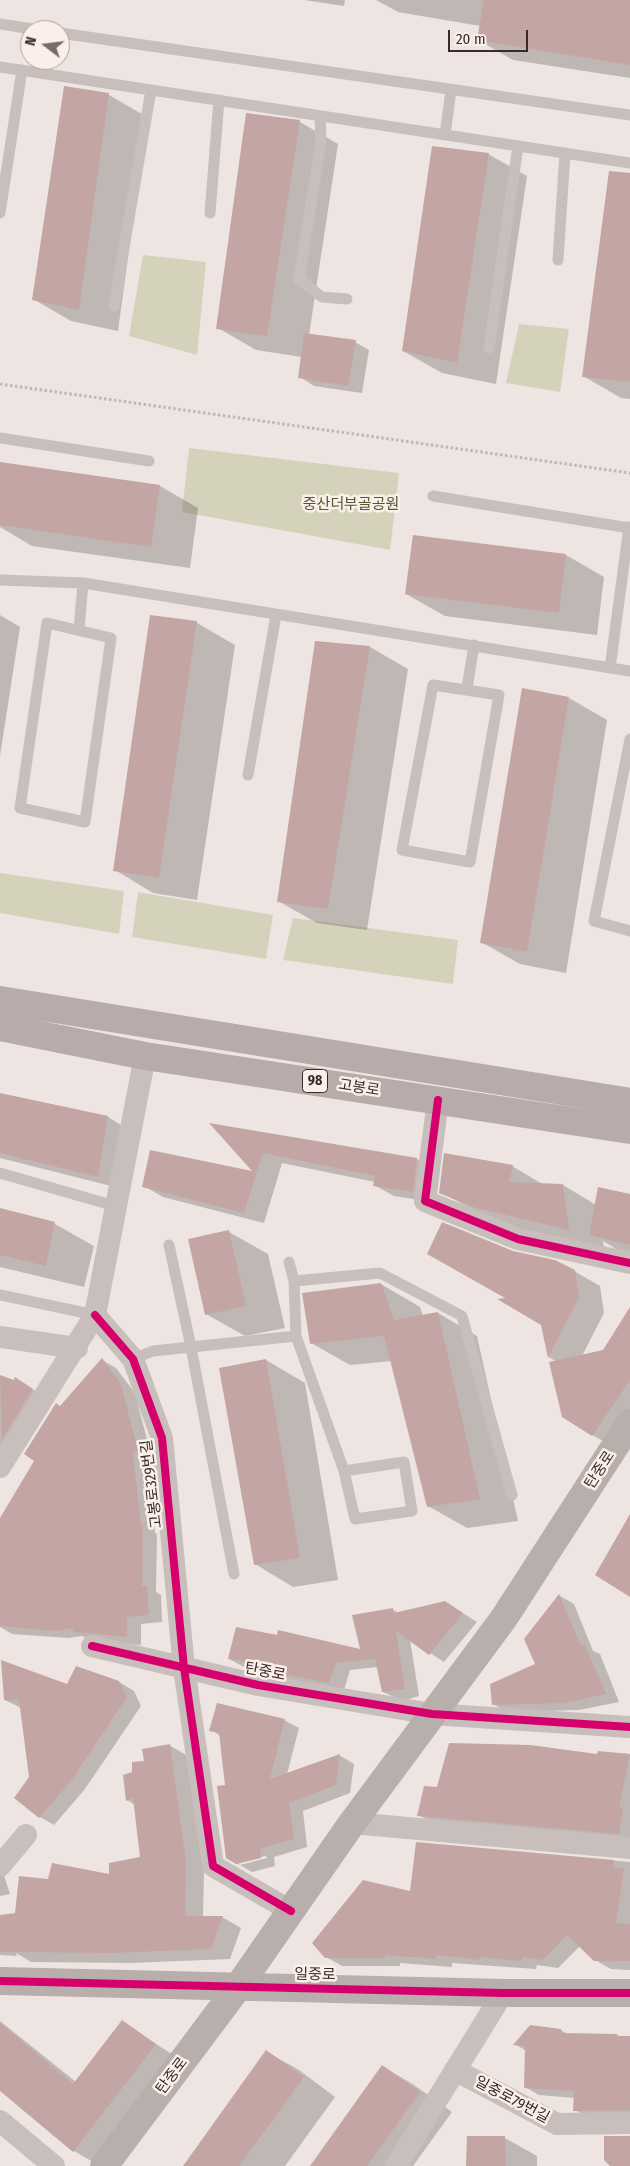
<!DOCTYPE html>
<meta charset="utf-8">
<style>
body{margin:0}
#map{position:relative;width:630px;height:2166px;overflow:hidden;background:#eee5e2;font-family:"Fira Sans Condensed",sans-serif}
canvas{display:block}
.north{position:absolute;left:20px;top:20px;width:50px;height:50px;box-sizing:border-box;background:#fbefea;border:1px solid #ada09d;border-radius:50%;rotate:285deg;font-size:14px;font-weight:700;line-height:20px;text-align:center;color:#392a29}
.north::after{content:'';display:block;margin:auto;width:18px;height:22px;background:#786b6a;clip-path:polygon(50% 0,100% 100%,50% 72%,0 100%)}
.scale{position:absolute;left:448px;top:30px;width:80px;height:22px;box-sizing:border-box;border:2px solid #392a29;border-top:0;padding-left:6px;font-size:15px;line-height:18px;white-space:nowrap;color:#392a29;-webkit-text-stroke:4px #fbefea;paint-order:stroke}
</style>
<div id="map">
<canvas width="630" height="2166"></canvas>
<div class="north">N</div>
<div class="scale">20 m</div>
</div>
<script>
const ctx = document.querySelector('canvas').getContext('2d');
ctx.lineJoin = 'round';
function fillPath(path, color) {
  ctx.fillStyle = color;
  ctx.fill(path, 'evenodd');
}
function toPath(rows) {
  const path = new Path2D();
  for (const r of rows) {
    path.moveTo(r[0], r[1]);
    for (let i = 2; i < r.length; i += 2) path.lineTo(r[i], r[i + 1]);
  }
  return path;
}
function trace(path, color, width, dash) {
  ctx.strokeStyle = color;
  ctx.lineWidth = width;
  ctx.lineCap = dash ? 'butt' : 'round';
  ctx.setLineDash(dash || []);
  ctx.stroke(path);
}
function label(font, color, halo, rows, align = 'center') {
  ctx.font = font + ' "Fira Sans Condensed","Noto Sans KR",sans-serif';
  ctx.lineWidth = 5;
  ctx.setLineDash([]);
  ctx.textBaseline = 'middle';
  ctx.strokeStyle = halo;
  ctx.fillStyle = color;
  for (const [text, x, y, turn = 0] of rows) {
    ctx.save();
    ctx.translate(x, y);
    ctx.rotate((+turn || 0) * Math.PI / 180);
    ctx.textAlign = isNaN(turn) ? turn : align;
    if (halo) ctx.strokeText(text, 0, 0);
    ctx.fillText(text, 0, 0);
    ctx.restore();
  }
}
fillPath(toPath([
 [143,255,206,262,197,355,129,336],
 [519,324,569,329,560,392,506,383],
 [189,448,399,473,390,550,182,512],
 [0,873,124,891,119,934,0,913],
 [138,892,273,915,266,959,132,937],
 [293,918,458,940,453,984,283,960]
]), '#d5d2bc');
fillPath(toPath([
 [304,0,345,0,344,6],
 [376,0,630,0,630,78,513,60,478,40,480,26,398,12],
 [66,88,109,95,147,117,118,331,71,321,33,299],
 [247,115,300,122,338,144,309,335,355,342,369,350,362,393,314,386,300,377,302,357,256,350,218,328],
 [488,154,527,176,496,384,442,373,403,351],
 [630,175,630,399,621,398,583,376],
 [0,479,160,486,198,508,190,568,32,546,0,527],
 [566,555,604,577,597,635,445,616,406,594],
 [0,615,20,627,0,756],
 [151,616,197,623,235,645,197,900,153,893,115,870],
 [370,647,408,669,367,930,317,923,278,901],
 [569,698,607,720,566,973,520,964,481,942],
 [0,1094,108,1117,128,1129,119,1188,0,1158],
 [212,1125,417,1159,436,1170,432,1202,394,1196,374,1185,375,1182,282,1163,264,1223,163,1197,144,1186,255,1173],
 [512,1166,544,1185,563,1185,596,1205,630,1196,630,1252,616,1249,603,1241,604,1249,513,1227,476,1212,441,1192],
 [0,1210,55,1224,94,1246,84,1287,0,1267],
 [229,1232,268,1254,285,1328,245,1336,206,1314],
 [513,1252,574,1271,600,1286,604,1313,582,1356,604,1351,630,1309,630,1431,618,1449,592,1435,557,1362,549,1357,542,1324,508,1298],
 [381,1284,420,1307,423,1316,438,1313,477,1336,518,1521,467,1528,428,1506,392,1361,350,1365,311,1343],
 [102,1360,116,1368,135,1393,152,1459,146,1460,155,1533,157,1534,156,1592,161,1595,162,1622,141,1624,141,1645,89,1640,82,1636,68,1638,12,1634,0,1627,0,1523,36,1461,60,1407],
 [266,1360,305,1383,338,1580,293,1587,255,1564],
 [0,1377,14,1381,16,1379,47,1398,0,1465],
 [560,1596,574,1604,593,1651,600,1654,619,1702,579,1710,508,1712,493,1704,537,1665],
 [445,1602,477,1622,444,1662,410,1640,419,1696,402,1701,383,1692,378,1667,350,1670,344,1690,282,1679,268,1670,244,1667,229,1659,361,1650,393,1610,399,1613],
 [119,1682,134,1691,141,1706,85,1789,54,1825,40,1817,21,1708,5,1700,67,1686],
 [284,1720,299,1728,287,1774,339,1755,354,1764,350,1793,303,1811,307,1847,274,1857,275,1866,252,1872,240,1865,267,1858,266,1856,239,1862,239,1865,227,1857,227,1786,221,1736,211,1730],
 [169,1745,188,1756,204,1873,203,1917,222,1917,241,1928,230,1959,131,1963,31,1962,16,1953,17,1956,0,1955,0,1918,13,1946,49,1881,111,1875,141,1859,135,1805,127,1800,133,1773],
 [599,1752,630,1754,630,1841,434,1824,419,1815,438,1789,599,1755],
 [417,1843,630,1862,630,1970,611,1969,595,1960,580,1946,558,1968,537,1965,536,1969,452,1963,452,1967,400,1963,400,1966,342,1966,326,1957,411,1892],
 [0,1863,10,1894,0,1896],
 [0,2021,76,2082,122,2022,175,2056,95,2163,74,2151,0,2089],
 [561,2030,569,2035,616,2035,630,2038,630,2118,589,2118,575,2110,575,2098,539,2095,525,2087,526,2051,515,2044],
 [267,2052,299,2070,335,2097,285,2166,185,2166],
 [382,2066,414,2085,452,2112,413,2166,312,2166],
 [505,2138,537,2156,537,2166,467,2166]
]), '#0003');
fillPath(toPath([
 [484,0,630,0,630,65,477,40],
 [64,86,109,93,79,310,32,300],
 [246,113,300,120,267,336,216,329],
 [432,146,489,153,457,363,402,351],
 [609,171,630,173,630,382,582,377],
 [304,333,356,340,348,386,298,378],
 [0,462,160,485,151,547,0,525],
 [413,535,566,554,559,613,405,594],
 [150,615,197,621,159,878,113,871],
 [315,641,370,646,328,909,277,902],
 [522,688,569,697,527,952,480,943],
 [0,1093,108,1116,98,1177,0,1153],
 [209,1123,417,1158,413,1192,373,1186,375,1176,263,1153,244,1213,142,1187,150,1150,252,1171],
 [444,1153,513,1165,509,1182,563,1184,569,1230,476,1208,439,1193],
 [598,1187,630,1194,630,1245,589,1235],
 [0,1208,55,1222,46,1266,0,1255],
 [442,1222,513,1251,555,1260,575,1270,579,1297,548,1358,541,1325,497,1299,505,1298,427,1254],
 [229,1230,246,1306,205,1315,188,1239],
 [381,1283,394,1320,438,1312,480,1499,427,1507,384,1336,310,1344,302,1293],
 [630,1307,630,1380,592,1436,562,1417,549,1362,603,1350],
 [102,1358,121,1384,138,1451,133,1452,141,1525,143,1525,142,1586,147,1586,149,1615,127,1617,127,1637,73,1632,73,1628,54,1631,0,1626,0,1518,34,1461,24,1454,56,1403,60,1406],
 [266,1359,300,1558,254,1565,219,1368],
 [0,1375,14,1380,15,1377,33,1389,2,1439],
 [630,1514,630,1597,595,1575],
 [559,1594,581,1646,585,1645,606,1694,564,1703,492,1705,490,1684,535,1664,524,1639],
 [445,1601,463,1613,429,1655,396,1631,405,1689,382,1692,375,1659,336,1663,329,1683,266,1671,268,1664,228,1659,236,1627,277,1635,278,1630,360,1649,352,1615,393,1608,394,1613],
 [1,1660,67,1684,76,1666,119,1681,127,1697,71,1781,39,1818,14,1798,29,1777,19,1700,4,1700],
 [217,1703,285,1719,270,1779,340,1754,336,1785,289,1803,294,1839,260,1849,261,1858,236,1864,226,1858,217,1786,225,1785,219,1733,209,1731],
 [449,1743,530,1745,597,1754,598,1751,630,1754,619,1807,623,1808,619,1834,417,1816,424,1786,437,1787],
 [170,1744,186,1862,185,1916,223,1916,211,1949,112,1953,0,1952,0,1915,15,1913,19,1876,48,1879,52,1863,109,1874,109,1863,140,1857,133,1798,126,1801,123,1775,132,1772,132,1762,144,1761,142,1749],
 [416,1842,614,1860,613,1867,624,1868,616,1923,630,1924,630,1961,594,1961,567,1935,543,1960,522,1957,521,1961,480,1957,479,1960,437,1955,436,1959,385,1955,385,1958,325,1958,312,1943,363,1880,410,1891],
 [122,2020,156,2044,73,2152,0,2091,0,2023,73,2084],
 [530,2025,561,2029,561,2033,617,2034,617,2036,630,2036,630,2110,573,2111,574,2091,524,2088,525,2046,513,2045],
 [266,2050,304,2077,239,2166,183,2166],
 [382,2065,420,2092,367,2166,310,2166],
 [467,2136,505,2136,506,2166,466,2166],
 [604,2136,630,2136,630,2166,610,2166,604,2160]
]), '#c3a5a4');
trace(toPath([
 [0,384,630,473]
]), '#c0b6b4', 3, [2.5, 2.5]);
trace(toPath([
 [0,24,39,30],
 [60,33,630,115],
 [0,67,630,163],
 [320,116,321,142,299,279,322,297,347,299],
 [445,135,451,90],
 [0,213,22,70],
 [210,213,219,100],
 [558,260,565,153],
 [114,306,151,90],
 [489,348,518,146],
 [0,438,149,461],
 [433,496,630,528],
 [0,580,83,583,630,671],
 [47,623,111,638,85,822,20,808,47,623],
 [79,630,83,583],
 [610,668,629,527],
 [433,685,499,695,470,862,402,850,433,685],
 [467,688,474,645],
 [630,739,594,921,630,931],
 [248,775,276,615],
 [0,1173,115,1206],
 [169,1245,191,1347,234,1574],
 [289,1262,294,1281,296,1336,344,1471,355,1519,412,1511,404,1462,344,1471],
 [294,1281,380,1273,462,1316,512,1495],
 [0,1295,95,1315],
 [133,1359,153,1351,296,1336]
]), '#c8bebb', 11);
trace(toPath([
 [438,1100,425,1201,518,1239,630,1263],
 [95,1315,133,1359,162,1438,184,1668,213,1866,291,1911],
 [0,1337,77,1348],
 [0,1467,95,1315,145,1056],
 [92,1646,258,1685,432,1714,630,1727],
 [352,1823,630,1848],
 [0,1866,26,1835],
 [455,2070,557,2124,630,2123],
 [0,2121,54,2166],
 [396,2166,503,1993]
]), '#c8bebb', 22);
trace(toPath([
 [0,1981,503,1993,630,1993],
 [104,2166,238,1987,352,1823,504,1618,630,1423]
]), '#b8aeac', 28);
trace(toPath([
 [0,1000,630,1102],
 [0,1027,145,1056,630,1130]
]), '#b7acaa', 28);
trace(toPath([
 [438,1100,425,1201,518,1239,630,1263],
 [95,1315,133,1359,162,1438,184,1668,213,1866,291,1911],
 [92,1646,258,1685,432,1714,630,1727],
 [0,1981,503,1993,630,1993]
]), '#d6006c', 8);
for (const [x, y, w] of [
 [315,1081,25]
]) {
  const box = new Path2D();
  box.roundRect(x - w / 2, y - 11.5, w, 23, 4);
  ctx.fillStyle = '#fbefea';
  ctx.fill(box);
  trace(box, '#392a29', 1);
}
label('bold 14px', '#392a29', null, [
 ["98",315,1081]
]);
label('15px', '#54582c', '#fbefea', [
 ["중산더부골공원",351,505]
]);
label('15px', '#392a29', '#fbefea', [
 ["고봉로",359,1088,9],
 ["탄중로",600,1470,-57],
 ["고봉로329번길",152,1484,-97],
 ["탄중로",265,1672,11],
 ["일중로",315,1975,1],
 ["탄중로",172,2076,-53],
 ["일중로79번길",512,2100,28]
]);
</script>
